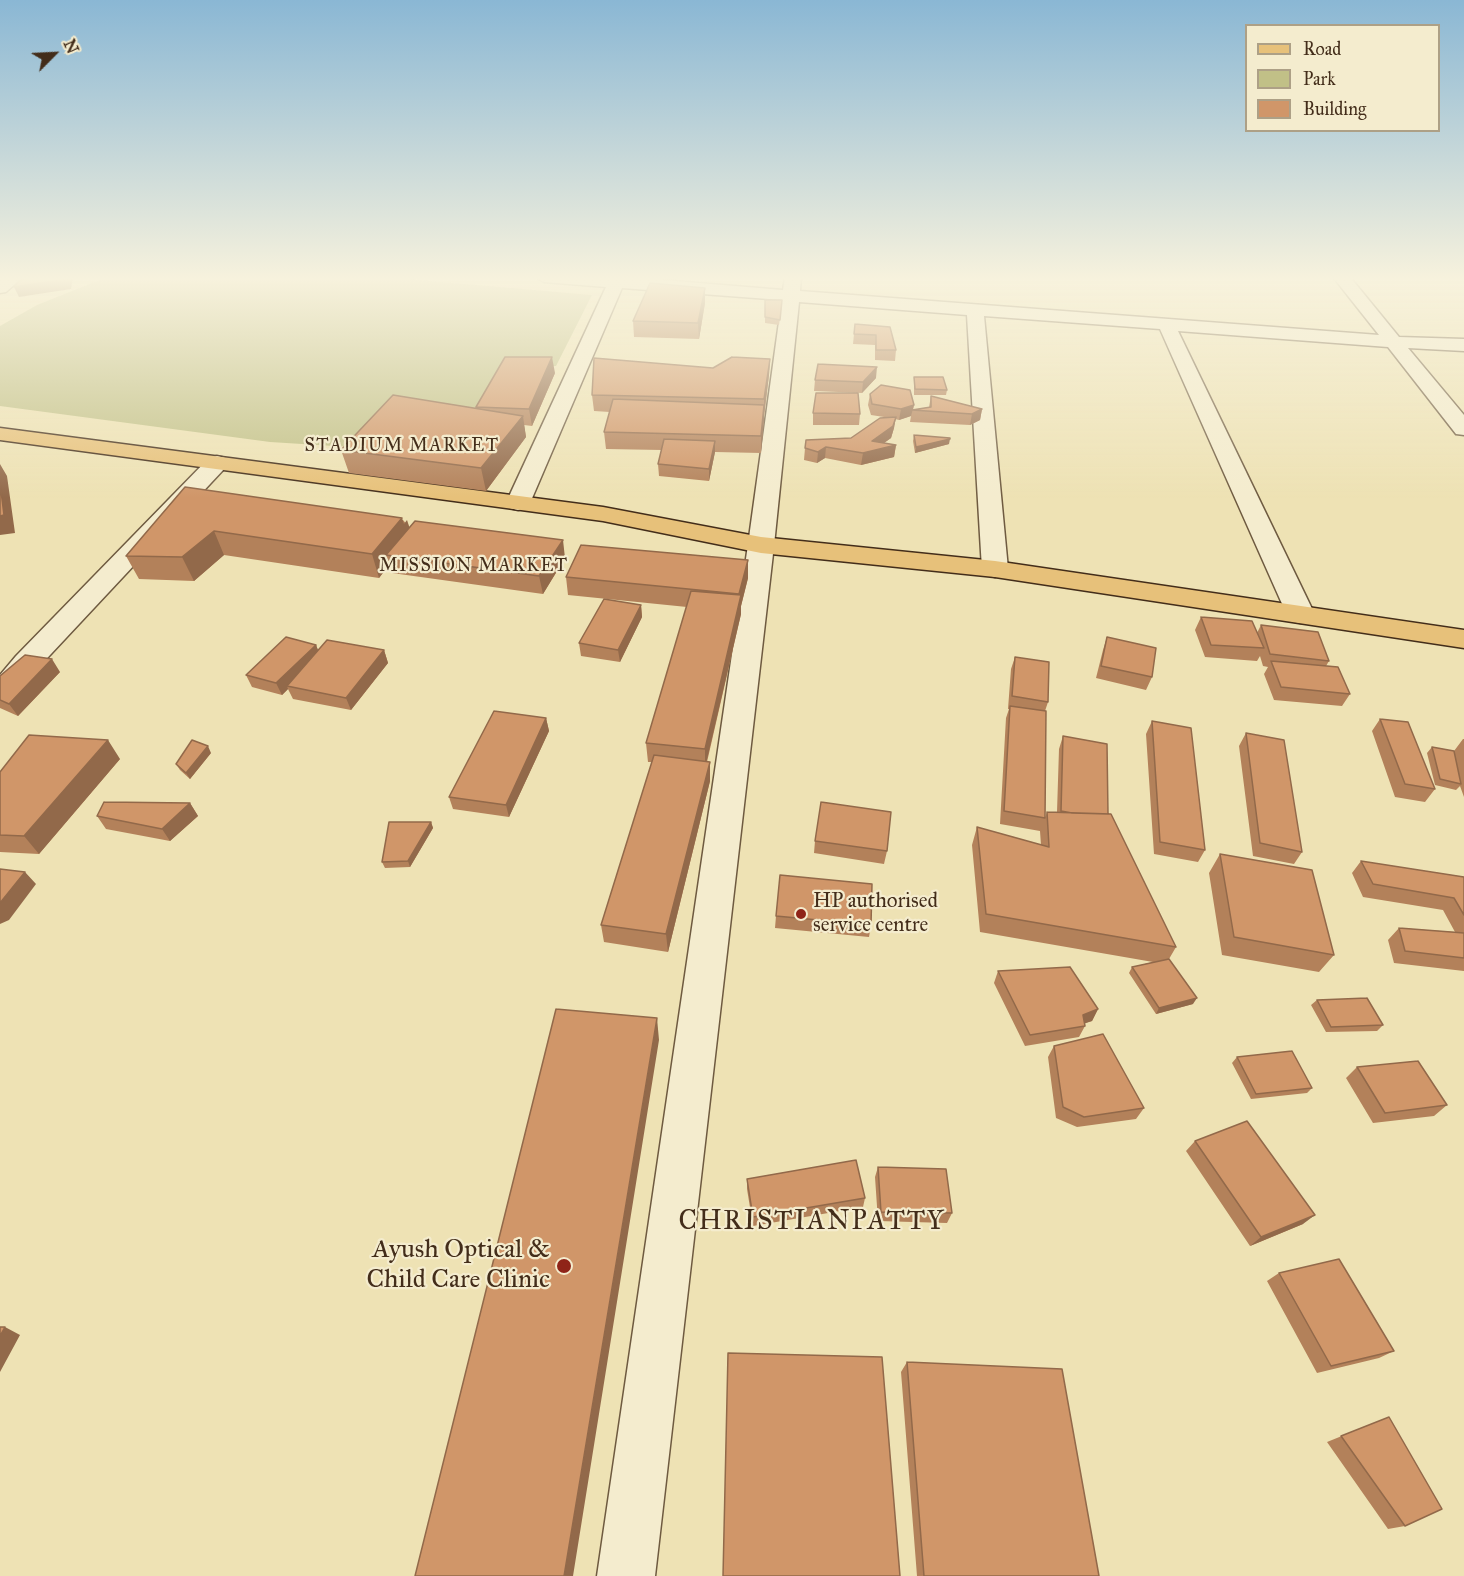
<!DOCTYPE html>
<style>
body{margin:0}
#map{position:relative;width:1464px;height:1576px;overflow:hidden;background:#eee2b4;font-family:"IM FELL Great Primer",serif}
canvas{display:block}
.legend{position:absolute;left:1245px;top:24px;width:195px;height:108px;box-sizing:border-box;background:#f4ecce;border:2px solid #ada086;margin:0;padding:8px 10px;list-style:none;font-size:18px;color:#432d1a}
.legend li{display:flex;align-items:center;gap:12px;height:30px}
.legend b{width:30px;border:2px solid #ada086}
.north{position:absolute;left:24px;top:24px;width:60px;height:60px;-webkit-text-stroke:4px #f4ecce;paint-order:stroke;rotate:66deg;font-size:16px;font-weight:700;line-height:24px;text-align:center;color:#432d1a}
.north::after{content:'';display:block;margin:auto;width:21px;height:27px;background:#432d1a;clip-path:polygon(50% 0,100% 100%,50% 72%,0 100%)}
</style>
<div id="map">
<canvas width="1464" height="1576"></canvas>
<ul class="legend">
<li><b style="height:8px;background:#e7c17a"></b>Road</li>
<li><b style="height:16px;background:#c1c087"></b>Park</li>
<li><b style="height:16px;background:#d09669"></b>Building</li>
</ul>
<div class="north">N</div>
</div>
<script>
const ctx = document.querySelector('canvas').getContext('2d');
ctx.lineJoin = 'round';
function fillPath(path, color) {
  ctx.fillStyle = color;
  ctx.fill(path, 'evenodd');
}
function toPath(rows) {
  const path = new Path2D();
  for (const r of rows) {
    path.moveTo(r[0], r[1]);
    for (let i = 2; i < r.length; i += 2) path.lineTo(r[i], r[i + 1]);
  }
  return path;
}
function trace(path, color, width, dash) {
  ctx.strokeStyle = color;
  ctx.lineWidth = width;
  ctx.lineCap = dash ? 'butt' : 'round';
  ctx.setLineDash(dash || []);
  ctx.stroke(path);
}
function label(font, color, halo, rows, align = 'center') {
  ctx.font = font + ' "IM FELL Great Primer",serif';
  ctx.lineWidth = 4.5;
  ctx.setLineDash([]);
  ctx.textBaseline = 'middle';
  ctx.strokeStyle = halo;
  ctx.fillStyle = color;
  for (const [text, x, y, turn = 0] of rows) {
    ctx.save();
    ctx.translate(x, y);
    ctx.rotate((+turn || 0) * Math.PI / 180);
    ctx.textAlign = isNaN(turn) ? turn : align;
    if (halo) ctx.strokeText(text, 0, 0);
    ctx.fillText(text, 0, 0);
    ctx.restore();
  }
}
fillPath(toPath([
 [107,277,384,277,592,295,556,366,503,368,476,417,350,447,270,442,0,406,0,326,37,305]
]), '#c1c087');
const minor = toPath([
 [4,277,23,277,6,292,0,293,0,280,4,277],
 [536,277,627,277,783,290,785,277,801,277,800,291,1379,335,1333,277,1350,277,1399,337,1464,339,1464,351,1408,348,1464,415,1464,435,1456,434,1388,347,1178,331,1315,615,1311,621,1301,623,1291,621,1287,615,1160,329,984,316,1008,569,1004,574,995,577,986,574,982,569,967,315,799,302,774,545,655,1576,597,1576,748,545,782,300,622,288,530,503,526,508,518,510,510,508,506,503,606,287,544,282,536,277],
 [217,456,225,458,228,463,225,468,36,670,11,701,0,704,0,675,16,656,209,458,217,456]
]);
const major = toPath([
 [0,428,603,507,761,537,995,561,1464,630,1464,648,995,577,761,553,603,521,0,440,0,428]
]);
trace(minor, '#6e5a40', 3);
trace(major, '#432d1a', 3);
fillPath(minor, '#f4ecce');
fillPath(major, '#e7c17a');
fillPath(toPath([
 [765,300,782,305,779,325,765,323],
 [705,303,699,339,634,337,633,321],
 [855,324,890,327,896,350,895,361,875,360,875,345,853,344],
 [770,359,769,375,764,416,761,453,715,452,709,481,659,476,658,464,662,450,606,449,604,432,610,412,594,411,592,395,713,368],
 [555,373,532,426,524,425,526,437,486,491,349,473,341,450,477,408,476,407],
 [914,377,947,390,946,395,914,395],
 [876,378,862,393,814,391,815,380],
 [870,394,914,405,913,410,929,407,931,396,982,409,980,420,970,425,910,422,911,416,899,420,895,419,894,428,891,438,884,443,896,445,894,457,861,465,825,458,817,463,804,460,805,448,851,438,884,417,871,415,868,405],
 [813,413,860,414,859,425,813,425],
 [914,435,949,444,915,453,913,441],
 [185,487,403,520,409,527,565,558,543,594,392,573,389,565,379,578,224,555,194,581,139,579,126,556],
 [748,560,748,578,741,606,741,614,707,762,710,781,668,952,604,942,601,925,652,762,648,762,646,743,687,607,568,595,566,577],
 [641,605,642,617,620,662,581,656,579,643],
 [1201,617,1257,633,1261,625,1329,661,1326,666,1350,694,1342,706,1274,700,1264,674,1268,667,1263,666,1260,656,1257,661,1205,657,1195,630],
 [1107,637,1152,677,1146,690,1096,678,1103,650],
 [316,645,318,651,384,650,388,663,351,710,293,699,288,689,282,695,252,687,246,675],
 [1015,657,1048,702,1045,711,1045,818,1047,812,1057,812,1059,749,1063,736,1108,814,1176,947,1169,959,1193,1004,1156,1014,1129,973,1132,967,1153,962,980,932,972,845,977,827,1041,845,1040,831,1000,824,1006,718,1009,709,1008,709,1011,669],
 [60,672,18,716,0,708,0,676],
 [546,718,549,731,509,817,453,809,449,797],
 [1380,719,1435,789,1425,802,1395,797,1372,731],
 [1152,721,1205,850,1198,862,1154,854,1146,734],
 [1246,733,1302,852,1294,864,1253,856,1239,746],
 [1463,739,1464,739,1464,797,1460,786,1456,790,1435,785,1427,753,1432,747,1454,751],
 [211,753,190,779,180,770,176,764],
 [120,759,39,854,0,852,0,772],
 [190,803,198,816,170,841,106,829,97,816],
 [431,822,433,828,410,867,385,868,382,862],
 [815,841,887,851,884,864,814,853],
 [1220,854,1334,955,1319,972,1222,955,1209,873],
 [1361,861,1464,877,1464,971,1394,963,1388,940,1399,928,1455,932,1443,910,1363,897,1352,873],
 [776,916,871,925,869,937,775,928],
 [998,971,1098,1009,1092,1021,1085,1023,1085,1026,1079,1037,1025,1046,994,983],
 [1317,1000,1383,1025,1377,1031,1326,1032,1311,1005],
 [1054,1046,1144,1108,1136,1119,1077,1127,1056,1118,1048,1057],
 [1237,1057,1312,1088,1307,1093,1251,1099,1232,1063],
 [1357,1067,1447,1105,1434,1116,1373,1123,1346,1078],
 [1195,1141,1303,1224,1250,1246,1186,1151],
 [878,1167,952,1213,947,1223,878,1221,875,1177],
 [747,1179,865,1198,863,1207,753,1226,747,1189],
 [1279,1273,1394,1351,1379,1358,1317,1373,1267,1281],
 [907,1362,1099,1576,917,1576,901,1372],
 [1389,1417,1405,1526,1388,1529,1327,1442]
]), '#b3815a');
fillPath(toPath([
 [67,277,76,277,73,279,71,289,19,297,14,287],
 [705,288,705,303,699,339,698,323],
 [552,357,555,373,532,426,529,409],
 [770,359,769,375,764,416,764,399],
 [877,367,876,378,862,393,863,382],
 [764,405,764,421,761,453,761,436],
 [914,405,911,416,899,420,901,409],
 [982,409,980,420,970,425,972,414],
 [523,416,526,437,486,491,481,468],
 [896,417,894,428,891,438,874,450,896,445,894,457,861,465,863,453,872,441],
 [950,439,949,444,915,453,916,447],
 [715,441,715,452,709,481,709,469],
 [826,447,825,458,817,463,818,452],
 [0,464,7,476,15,533,0,535],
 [402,518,404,524,407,520,411,532,386,555,389,565,379,578,372,554],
 [214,531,224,555,194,581,182,557],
 [563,540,565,558,543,594,539,576],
 [748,560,748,578,741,606,741,614,705,768,705,749,739,602,739,594],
 [641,605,642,617,620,662,618,650],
 [316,645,321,657,287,686,288,689,282,695,276,683],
 [384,650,388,663,351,710,346,698],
 [52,659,60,672,18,716,9,704],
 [546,718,549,731,509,817,506,805],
 [108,740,120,759,39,854,24,836],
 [208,746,211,753,190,779,186,773],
 [710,762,710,781,668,952,666,934],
 [190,803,198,816,170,841,162,829],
 [431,822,433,828,410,867,408,861],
 [25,872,36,884,9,920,0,924,0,903],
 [1197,998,1193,1004,1156,1014,1159,1008],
 [1098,1009,1092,1021,1077,1026,1083,1015],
 [657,1018,659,1040,573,1576,564,1576],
 [1315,1215,1303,1224,1250,1246,1261,1237],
 [5,1327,20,1335,0,1372,0,1336]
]), '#92694a');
const building = toPath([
 [34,277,67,277,67,279,14,287,19,281,34,277],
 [650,283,705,288,698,323,633,321,650,283],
 [765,300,782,300,780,320,765,317,765,300],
 [855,324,890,327,896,350,876,350,876,335,854,334,855,324],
 [505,357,552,357,529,409,476,407,505,357],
 [732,357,770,359,764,399,592,395,594,358,713,368,732,357],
 [818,364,877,367,863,382,815,380,818,364],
 [914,377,943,377,947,390,915,389,914,377],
 [881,385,910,390,914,405,901,409,872,404,870,394,881,385],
 [816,393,858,393,860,414,813,413,816,393],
 [393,395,523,416,481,468,341,450,393,395],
 [931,396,982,409,972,414,912,410,931,407,931,396],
 [613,399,764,405,761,436,604,432,613,399],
 [896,417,893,426,872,441,896,445,863,453,826,447,818,452,805,448,806,440,851,438,880,418,896,417],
 [914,435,950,438,950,439,916,447,914,435],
 [664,439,715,441,709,469,658,464,664,439],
 [0,483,4,515,0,516,0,483],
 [185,487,402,518,372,554,214,531,182,557,126,556,185,487],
 [415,521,563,540,539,576,386,555,415,521],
 [581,545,748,560,739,594,566,577,581,545],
 [691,591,741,595,705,749,646,743,691,591],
 [604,599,641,605,618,650,579,643,604,599],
 [1201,617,1252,621,1264,648,1211,645,1201,617],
 [1261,625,1318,632,1329,661,1270,654,1261,625],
 [286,637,316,645,276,683,246,675,286,637],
 [1107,637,1156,648,1152,677,1101,666,1107,637],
 [327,640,384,650,346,698,287,686,327,640],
 [25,655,52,659,9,704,0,700,0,676,25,655],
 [1015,657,1049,662,1048,702,1012,696,1015,657],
 [1271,661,1338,667,1350,694,1281,687,1271,661],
 [1010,706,1046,711,1045,818,1004,811,1010,706],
 [494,711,546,718,506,805,449,797,494,711],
 [1380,719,1408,722,1435,789,1405,784,1380,719],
 [1152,721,1191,728,1205,850,1160,842,1152,721],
 [1246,733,1284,740,1302,852,1260,843,1246,733],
 [29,735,108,740,24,836,0,835,0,772,29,735],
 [1063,736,1107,744,1108,814,1072,813,1061,811,1063,736],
 [192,740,208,746,186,773,176,764,192,740],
 [1432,747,1454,751,1461,784,1440,779,1432,747],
 [654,755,710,762,666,934,601,925,654,755],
 [104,802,190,803,162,829,97,816,104,802],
 [821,802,891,812,887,851,815,841,821,802],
 [1047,812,1111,814,1176,947,986,914,977,827,1049,847,1047,812],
 [389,822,431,822,408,861,382,862,389,822],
 [1220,854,1312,870,1334,955,1234,937,1220,854],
 [1361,861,1464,877,1464,915,1454,898,1373,884,1361,861],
 [0,869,25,872,0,903,0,869],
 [780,875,872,884,871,925,776,916,780,875],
 [1399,928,1464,933,1464,958,1405,951,1399,928],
 [1169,959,1197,998,1159,1008,1132,967,1169,959],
 [1070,967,1098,1009,1083,1015,1085,1026,1030,1035,998,971,1070,967],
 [1367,998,1383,1025,1331,1027,1317,1000,1367,998],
 [556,1009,657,1018,564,1576,415,1576,556,1009],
 [1103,1034,1144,1108,1084,1117,1063,1107,1054,1046,1103,1034],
 [1292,1051,1312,1088,1256,1094,1237,1057,1292,1051],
 [1418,1061,1447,1105,1385,1113,1357,1067,1418,1061],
 [1247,1121,1315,1215,1261,1237,1195,1141,1247,1121],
 [856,1160,865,1198,753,1217,747,1179,856,1160],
 [878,1167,946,1169,952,1213,881,1212,878,1167],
 [1339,1259,1394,1351,1331,1366,1279,1273,1339,1259],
 [0,1327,5,1327,0,1336,0,1327],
 [728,1353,882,1357,900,1576,723,1576,728,1353],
 [907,1362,1062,1369,1099,1576,924,1576,907,1362],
 [1389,1417,1442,1509,1405,1526,1341,1436,1389,1417]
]);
fillPath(building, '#d09669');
trace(building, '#92694a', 1.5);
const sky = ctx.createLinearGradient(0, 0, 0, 498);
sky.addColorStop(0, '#8ab7d4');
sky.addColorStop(0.56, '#f7f2dd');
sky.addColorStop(1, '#f7f2dd00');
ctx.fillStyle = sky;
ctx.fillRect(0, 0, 1464, 498);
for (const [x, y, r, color] of [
 [801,914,6,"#8f2418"],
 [564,1266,8,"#8f2418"]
]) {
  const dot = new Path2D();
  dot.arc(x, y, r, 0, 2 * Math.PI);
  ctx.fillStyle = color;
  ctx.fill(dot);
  trace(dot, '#f4ecce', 2);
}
ctx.letterSpacing = '1.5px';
label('18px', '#432d1a', '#f4ecce', [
 ["STADIUM MARKET",402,447],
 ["MISSION MARKET",474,567]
]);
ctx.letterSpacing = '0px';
label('21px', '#432d1a', '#f4ecce', [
 ["HP authorised",813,902],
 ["service centre",813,926]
], 'left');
label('26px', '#432d1a', '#f4ecce', [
 ["Ayush Optical &",550,1251],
 ["Child Care Clinic",550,1281]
], 'right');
ctx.letterSpacing = '1.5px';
label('27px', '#432d1a', '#f4ecce', [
 ["CHRISTIANPATTY",812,1222]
]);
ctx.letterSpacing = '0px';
</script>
